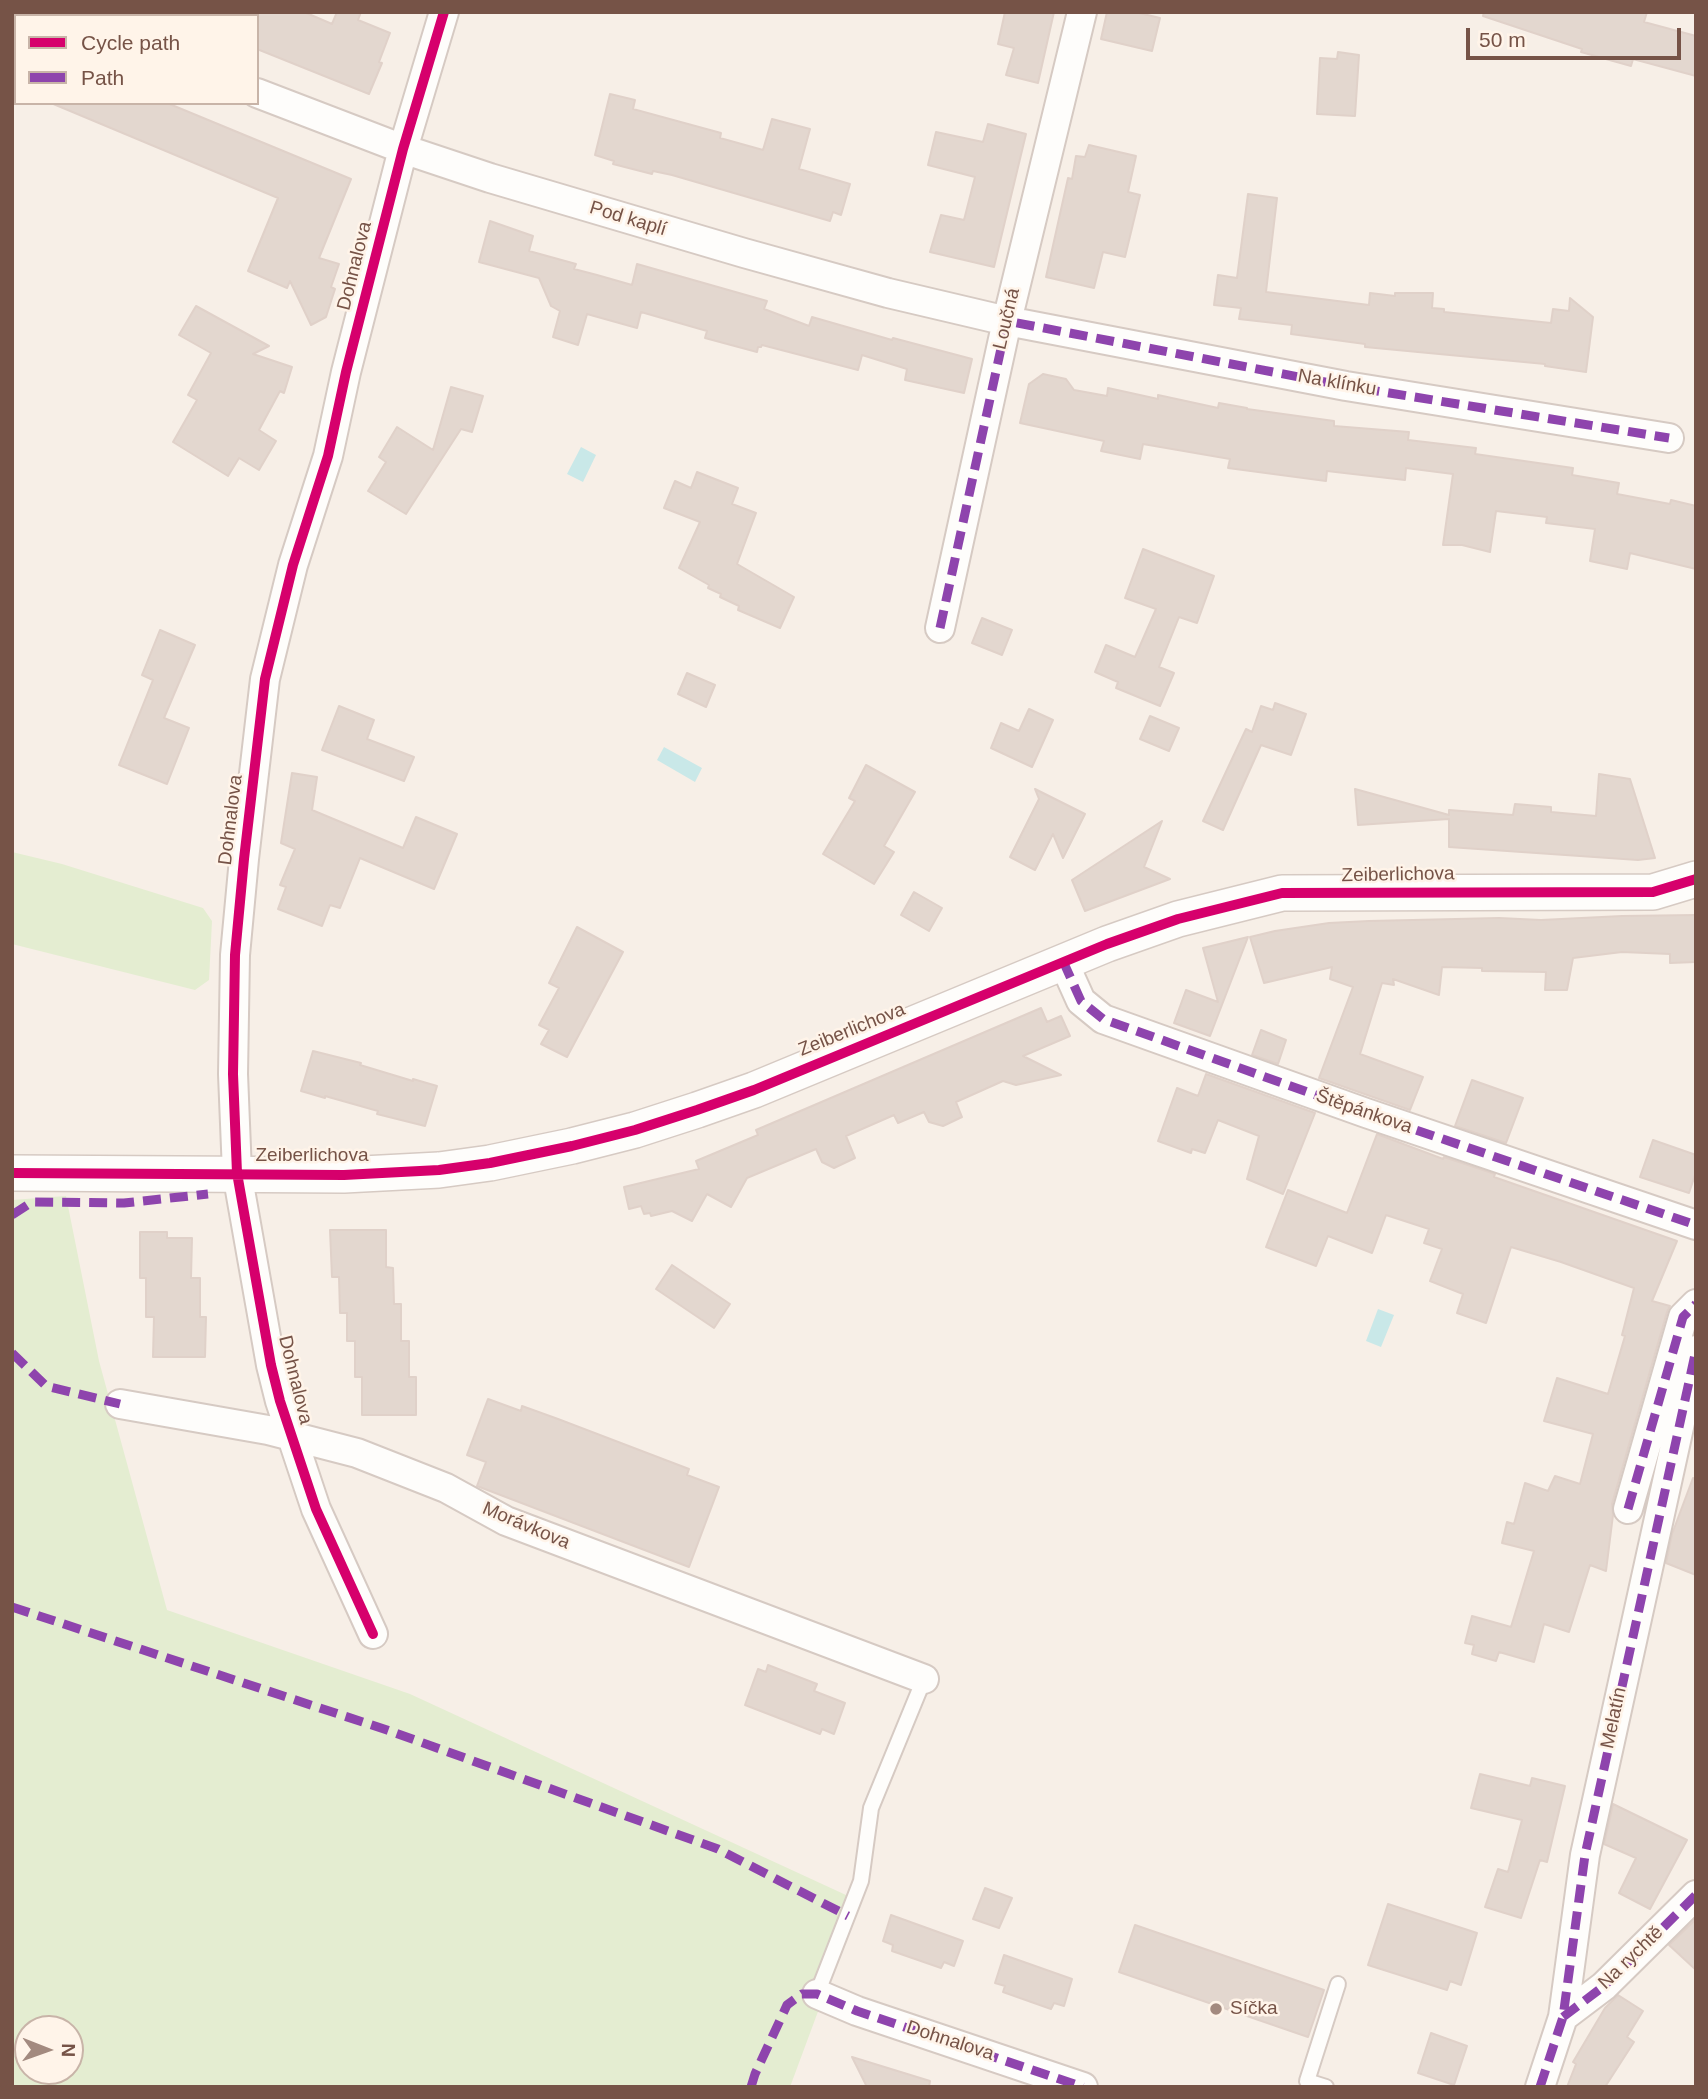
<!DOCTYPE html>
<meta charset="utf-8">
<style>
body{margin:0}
#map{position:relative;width:1708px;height:2099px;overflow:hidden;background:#f7efe7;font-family:Arial,sans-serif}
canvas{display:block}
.frame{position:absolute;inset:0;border:14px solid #765347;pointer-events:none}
.legend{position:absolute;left:14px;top:14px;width:245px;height:91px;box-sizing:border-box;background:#fff4e9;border:2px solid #c8b4a8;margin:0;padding:9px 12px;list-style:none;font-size:21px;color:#765347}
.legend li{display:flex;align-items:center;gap:14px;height:35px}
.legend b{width:35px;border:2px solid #c8b4a8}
.north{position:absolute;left:14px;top:2015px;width:70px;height:70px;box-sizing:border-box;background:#fff4e9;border:2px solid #c8b4a8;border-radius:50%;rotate:91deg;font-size:19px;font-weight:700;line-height:28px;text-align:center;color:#765347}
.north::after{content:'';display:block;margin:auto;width:24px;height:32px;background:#a38a7f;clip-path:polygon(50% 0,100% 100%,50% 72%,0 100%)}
.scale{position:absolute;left:1466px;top:28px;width:215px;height:32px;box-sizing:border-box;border:4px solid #765347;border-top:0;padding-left:9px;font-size:21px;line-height:24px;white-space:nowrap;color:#765347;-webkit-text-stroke:5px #fff4e9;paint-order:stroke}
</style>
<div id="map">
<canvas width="1708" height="2099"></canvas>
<div class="frame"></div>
<ul class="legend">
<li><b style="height:9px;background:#d6006c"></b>Cycle path</li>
<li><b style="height:9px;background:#8e44ad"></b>Path</li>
</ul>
<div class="north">N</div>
<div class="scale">50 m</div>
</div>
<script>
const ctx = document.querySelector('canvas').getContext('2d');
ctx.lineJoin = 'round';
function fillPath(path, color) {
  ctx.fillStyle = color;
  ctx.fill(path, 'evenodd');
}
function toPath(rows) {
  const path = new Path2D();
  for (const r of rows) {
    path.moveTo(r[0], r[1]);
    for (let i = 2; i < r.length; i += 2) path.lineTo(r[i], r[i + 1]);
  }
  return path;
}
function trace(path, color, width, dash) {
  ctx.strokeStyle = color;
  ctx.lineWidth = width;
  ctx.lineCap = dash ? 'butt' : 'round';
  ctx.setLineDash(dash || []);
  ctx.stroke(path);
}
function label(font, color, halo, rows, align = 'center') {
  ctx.font = font + ' Arial,sans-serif';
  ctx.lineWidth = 5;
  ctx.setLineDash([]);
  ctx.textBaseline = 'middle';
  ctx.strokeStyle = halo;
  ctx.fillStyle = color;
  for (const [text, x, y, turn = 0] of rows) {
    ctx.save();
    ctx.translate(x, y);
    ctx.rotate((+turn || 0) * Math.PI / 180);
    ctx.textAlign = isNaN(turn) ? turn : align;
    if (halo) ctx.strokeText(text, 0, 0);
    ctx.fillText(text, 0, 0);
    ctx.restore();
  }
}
fillPath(toPath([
 [12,852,62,864,203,908,212,921,209,980,195,990,12,944],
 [66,1196,99,1361,167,1610,410,1694,859,1901,790,2087,12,2087,12,1200],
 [28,2029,70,2029,70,2071,28,2071]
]), '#e4edd1');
fillPath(toPath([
 [581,447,596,455,583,482,567,474],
 [664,747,702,768,695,782,657,760],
 [1378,1309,1394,1315,1381,1347,1366,1341]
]), '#c9e8e8');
const building = toPath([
 [257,12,304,12,332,24,337,12,361,12,358,20,390,33,379,62,382,63,369,94,257,49,257,12],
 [1005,12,1054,12,1038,83,1006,75,1014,48,998,44,1005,12],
 [1107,12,1135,12,1160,18,1152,51,1101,39,1107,12],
 [1484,12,1647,12,1644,22,1696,36,1696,76,1633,59,1631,66,1581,52,1582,49,1483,16,1484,12],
 [1338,52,1359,55,1355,116,1317,114,1320,58,1337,59,1338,52],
 [610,94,635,100,633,109,721,133,720,138,763,150,772,119,810,129,799,169,850,184,841,215,833,212,830,221,672,175,653,171,652,174,613,164,614,161,595,155,610,94],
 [51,103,167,103,351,179,319,258,339,264,331,287,335,289,326,317,311,325,290,281,287,288,248,271,278,198,51,103],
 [988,124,1026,134,994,267,930,252,941,215,964,220,975,177,928,165,936,132,983,142,988,124],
 [1089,145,1136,156,1128,192,1140,195,1125,257,1103,252,1094,288,1046,277,1068,178,1072,179,1076,156,1085,157,1089,145],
 [1248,194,1277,198,1266,292,1369,305,1370,293,1395,296,1395,293,1433,293,1432,308,1444,309,1444,312,1551,323,1553,309,1569,311,1570,298,1593,317,1586,372,1545,366,1545,364,1365,347,1365,344,1291,334,1292,325,1239,319,1241,308,1214,305,1218,275,1237,278,1248,194],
 [490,221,533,236,529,251,576,264,574,269,597,275,632,285,637,264,767,301,764,309,809,326,812,317,892,340,893,338,972,359,964,393,905,380,907,369,862,355,858,370,762,345,761,347,758,347,757,352,705,338,707,331,641,312,637,328,587,314,578,345,553,337,560,311,551,306,539,278,479,262,490,221],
 [196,306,269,346,253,354,292,367,284,393,280,391,259,430,276,441,259,470,239,458,228,476,173,442,197,400,188,395,211,353,179,335,196,306],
 [1043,374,1066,379,1074,390,1107,396,1108,388,1158,399,1158,395,1218,408,1219,403,1247,408,1247,409,1334,421,1334,426,1409,432,1408,440,1476,448,1475,454,1573,468,1572,475,1619,483,1617,494,1670,504,1671,500,1696,506,1696,569,1630,553,1627,569,1590,561,1595,529,1546,523,1547,517,1496,511,1490,552,1462,545,1443,545,1453,474,1406,468,1405,480,1327,471,1326,481,1228,468,1230,459,1143,444,1140,459,1101,451,1104,441,1020,423,1029,384,1043,374],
 [451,387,483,396,472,432,461,429,406,514,368,491,386,462,379,457,397,427,433,450,451,387],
 [697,472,738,488,732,504,756,513,737,564,794,597,780,628,738,610,739,606,720,597,721,594,708,588,709,585,679,568,700,522,664,508,675,481,691,488,697,472],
 [1143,549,1214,576,1197,623,1179,617,1159,667,1174,673,1160,706,1116,688,1118,682,1095,672,1106,645,1135,657,1156,609,1125,598,1143,549],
 [982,618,1012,630,1002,655,972,643,982,618],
 [160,630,195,645,164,718,189,728,167,784,119,765,153,680,142,675,160,630],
 [687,673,715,685,706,707,678,694,687,673],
 [1275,703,1306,714,1291,755,1261,745,1223,830,1203,821,1246,729,1252,732,1261,706,1273,710,1275,703],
 [339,706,374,720,367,739,414,757,404,781,322,750,339,706],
 [1029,709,1053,720,1032,767,991,748,1001,723,1019,731,1029,709],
 [1150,716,1179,728,1169,751,1140,739,1150,716],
 [866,765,915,792,884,846,894,852,874,884,823,854,855,801,849,798,866,765],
 [292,773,317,777,312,810,403,848,416,817,457,834,434,889,360,858,340,908,330,905,322,926,278,909,286,887,280,885,295,849,281,843,292,773],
 [1599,774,1630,779,1655,858,1638,860,1449,847,1449,819,1358,825,1355,789,1449,815,1449,810,1513,815,1515,804,1551,807,1551,812,1596,816,1599,774],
 [1035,789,1085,814,1063,858,1053,834,1035,870,1010,857,1039,799,1035,789],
 [1162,821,1144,867,1170,879,1085,911,1072,880,1162,821],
 [914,892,942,908,929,931,901,915,914,892],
 [1696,915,1696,962,1670,963,1670,954,1622,952,1573,958,1567,990,1545,990,1546,972,1482,971,1482,968,1442,967,1439,995,1393,979,1394,985,1382,983,1360,1054,1423,1077,1410,1110,1319,1078,1353,987,1330,979,1332,967,1264,983,1250,937,1275,931,1329,923,1369,921,1499,918,1541,920,1622,916,1696,915],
 [577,927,623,952,567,1057,541,1044,549,1030,539,1025,559,988,549,983,577,927],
 [1248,937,1210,1036,1174,1023,1186,990,1218,1002,1203,948,1248,937],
 [1041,1008,1047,1022,1061,1016,1070,1036,1023,1056,1061,1075,1016,1085,1003,1081,956,1102,962,1117,943,1126,929,1122,924,1112,898,1123,894,1115,846,1136,855,1158,834,1168,822,1162,816,1149,747,1178,731,1207,707,1194,692,1221,672,1211,651,1216,650,1213,644,1214,641,1206,629,1209,624,1187,699,1169,696,1161,758,1135,756,1130,1041,1008],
 [1261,1030,1286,1040,1278,1064,1252,1055,1261,1030],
 [313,1051,361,1063,360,1065,413,1081,413,1079,437,1086,425,1126,377,1114,378,1111,325,1096,325,1098,301,1091,313,1051],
 [1206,1074,1315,1113,1283,1194,1247,1179,1259,1136,1218,1120,1205,1153,1192,1149,1191,1153,1158,1141,1177,1088,1198,1096,1206,1074],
 [1472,1080,1523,1098,1506,1143,1455,1126,1472,1080],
 [1377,1134,1443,1159,1444,1157,1495,1174,1494,1177,1677,1241,1652,1301,1670,1306,1667,1312,1612,1504,1613,1515,1606,1571,1590,1565,1569,1632,1544,1624,1534,1662,1499,1652,1496,1661,1472,1654,1474,1645,1465,1643,1472,1616,1511,1627,1534,1551,1502,1543,1507,1522,1514,1524,1525,1483,1548,1491,1555,1476,1580,1484,1593,1434,1544,1421,1557,1378,1608,1394,1625,1336,1622,1335,1634,1288,1561,1262,1511,1247,1486,1323,1457,1313,1463,1294,1430,1281,1442,1249,1424,1243,1429,1229,1386,1215,1372,1253,1328,1236,1316,1266,1266,1247,1288,1190,1347,1213,1377,1134],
 [1653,1140,1696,1155,1696,1172,1689,1193,1640,1177,1653,1140],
 [330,1230,386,1230,386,1267,393,1268,394,1304,401,1304,401,1341,409,1341,409,1377,416,1377,416,1415,362,1415,362,1377,355,1377,355,1341,347,1341,347,1313,340,1313,339,1277,332,1277,330,1230],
 [140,1232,167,1232,167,1238,192,1238,191,1278,200,1278,200,1317,206,1317,205,1357,153,1357,154,1317,146,1317,146,1278,140,1278,140,1232],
 [672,1265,730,1304,714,1328,656,1289,672,1265],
 [488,1399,521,1411,522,1406,558,1419,689,1469,687,1475,719,1487,689,1567,477,1486,486,1462,467,1455,488,1399],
 [1693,1478,1696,1479,1696,1575,1666,1563,1672,1534,1693,1478],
 [768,1665,817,1684,814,1691,845,1703,834,1734,822,1729,820,1734,745,1705,758,1669,766,1672,768,1665],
 [1480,1774,1530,1786,1532,1778,1565,1786,1547,1862,1540,1860,1521,1918,1485,1907,1498,1869,1508,1872,1522,1820,1471,1808,1480,1774],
 [1613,1804,1687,1840,1650,1909,1619,1893,1636,1858,1604,1844,1613,1804],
 [985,1888,1012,1898,999,1928,973,1919,985,1888],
 [1388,1904,1477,1933,1461,1985,1450,1981,1447,1990,1368,1965,1388,1904],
 [891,1915,963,1941,954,1966,944,1962,941,1968,892,1951,893,1945,883,1941,891,1915],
 [1696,1919,1696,1970,1669,1945,1696,1919],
 [1135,1925,1324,1990,1308,2037,1119,1972,1135,1925],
 [1004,1955,1072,1979,1064,2006,1054,2003,1051,2009,1003,1992,1005,1986,995,1983,1004,1955],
 [1618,1995,1643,2011,1627,2037,1634,2042,1605,2087,1567,2087,1576,2064,1573,2062,1605,2008,1618,1995],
 [1431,2033,1467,2046,1454,2085,1418,2073,1431,2033],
 [852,2057,930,2081,929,2087,867,2087,852,2057]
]);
fillPath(building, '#e3d7cf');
trace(building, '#e0d1c9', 2);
const service = toPath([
 [817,1994,861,1881,871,1808,924,1679],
 [1326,2087,1307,2081,1338,1984]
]);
const minor = toPath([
 [60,12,68,16],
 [257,93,403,149,490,178,744,253,888,293,1007,321,1346,386,1669,438],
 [940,628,1007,321,1082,12],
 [1063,961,1081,1001,1103,1019,1366,1113,1696,1225],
 [120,1404,268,1430,357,1453,446,1488,506,1521,924,1679],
 [1628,1509,1683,1317,1696,1304],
 [373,1634,316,1509,280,1401,271,1365,237,1173,233,1074,235,955,244,859,265,679,293,565,328,456,346,372,403,149,444,12],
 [817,1994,857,2011,1083,2087],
 [1563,2017,1604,1986,1696,1895],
 [1540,2087,1563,2017,1585,1855,1696,1350]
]);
const tertiary = toPath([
 [12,1173,344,1175,439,1170,490,1163,572,1146,635,1130,697,1110,754,1090,1107,944,1178,919,1282,893,1653,892,1696,879]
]);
trace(service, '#d6cac3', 18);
trace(minor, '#d6cac3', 32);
trace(tertiary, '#d6cac3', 38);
trace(service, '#fefdfb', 14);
trace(minor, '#fefdfb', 28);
trace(tertiary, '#fefdfb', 35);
trace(toPath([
 [940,628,1007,321,1346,386,1669,438],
 [1063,961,1081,1001,1103,1019,1366,1113,1696,1225],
 [12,1215,32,1202,124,1203,208,1194],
 [12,1353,46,1386,120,1404],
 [1628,1509,1683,1317,1696,1304],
 [12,1607,387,1730,718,1849,848,1916],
 [1563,2017,1604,1986,1696,1895],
 [751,2087,755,2074,787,2005,802,1994,817,1994,857,2011,1083,2087],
 [1540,2087,1563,2017,1585,1855,1696,1350]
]), '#8e44ad', 9, [18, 9]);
trace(toPath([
 [12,1173,344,1175,439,1170,490,1163,572,1146,635,1130,697,1110,754,1090,1107,944,1178,919,1282,893,1653,892,1696,879],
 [373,1634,316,1509,280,1401,271,1365,237,1173,233,1074,235,955,244,859,265,679,293,565,328,456,346,372,403,149,444,12]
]), '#d6006c', 10);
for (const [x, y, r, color] of [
 [1216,2009,7,"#a38a7f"]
]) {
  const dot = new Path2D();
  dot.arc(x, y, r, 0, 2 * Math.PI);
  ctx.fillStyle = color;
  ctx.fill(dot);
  trace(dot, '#fff4e9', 2.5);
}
label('19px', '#765347', '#fff4e9', [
 ["Pod kaplí",628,219,17],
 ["Dohnalova",355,266,-76],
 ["Loučná",1007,319,-77],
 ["Na klínku",1337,383,10],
 ["Dohnalova",231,820,-83],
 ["Zeiberlichova",1398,875,-1],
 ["Zeiberlichova",852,1030,-22],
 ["Štěpánkova",1364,1112,19],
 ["Zeiberlichova",312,1156],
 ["Dohnalova",295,1380,76],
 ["Morávkova",526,1526,23],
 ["Melatín",1614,1718,-78],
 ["Na rychtě",1631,1958,-44],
 ["Dohnalova",950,2041,18]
]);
label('19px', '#765347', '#fff4e9', [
 ["Síčka",1230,2009]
], 'left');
</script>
